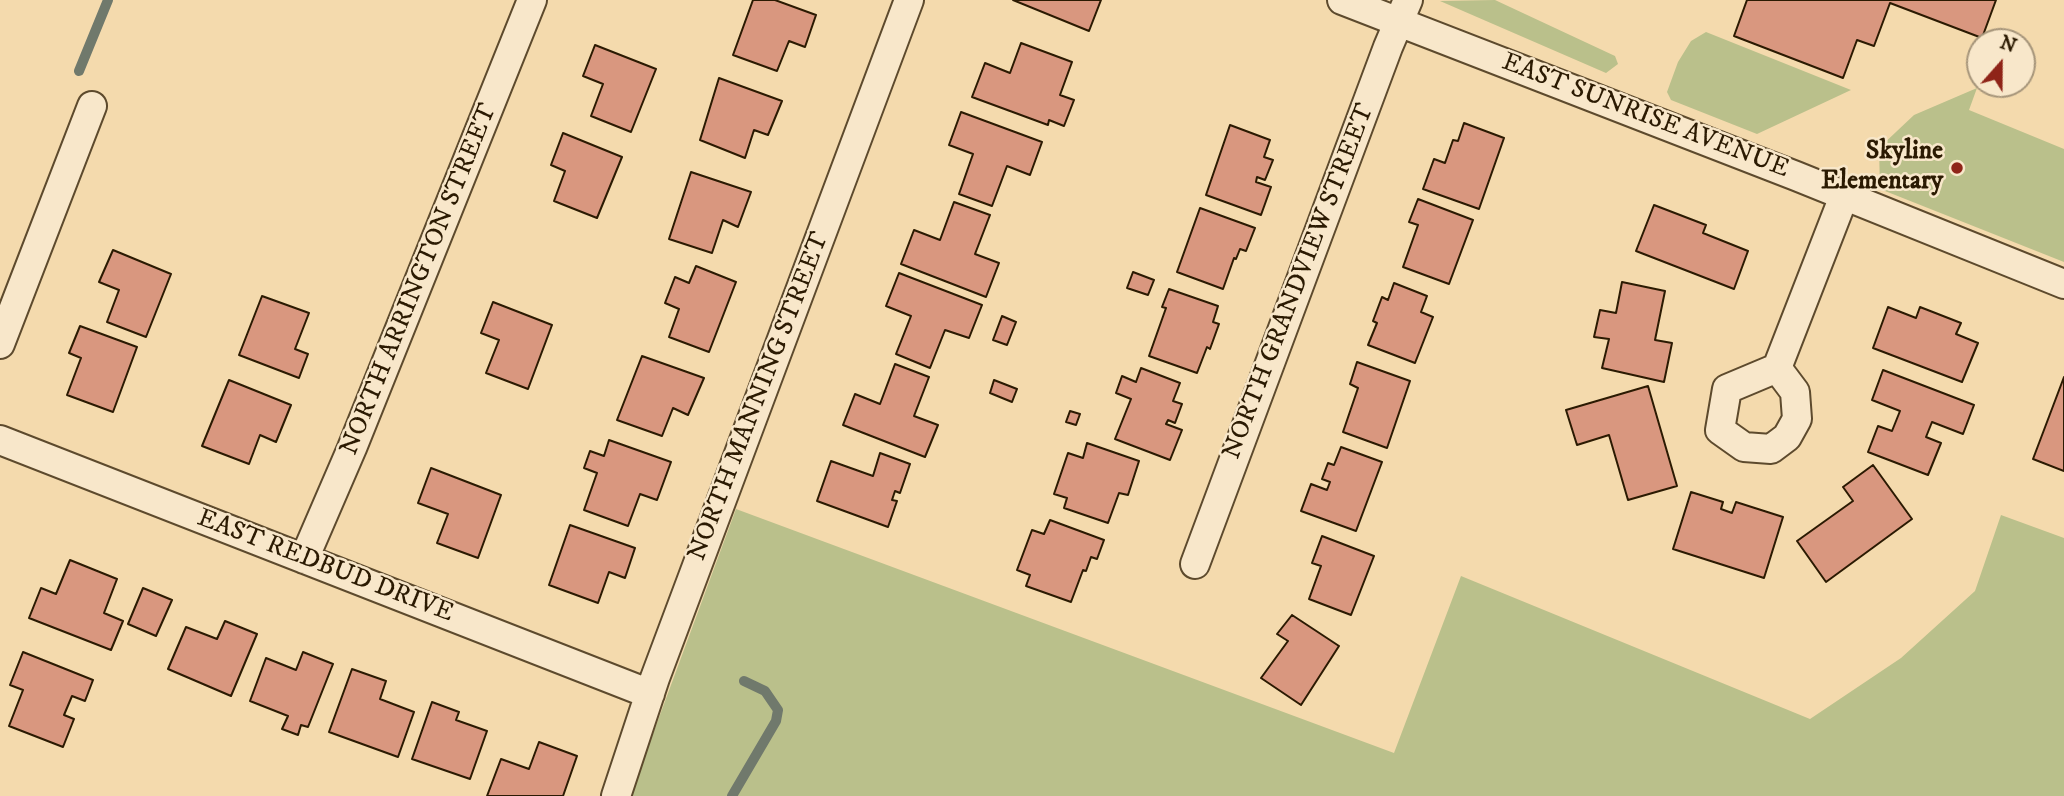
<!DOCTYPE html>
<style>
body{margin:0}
#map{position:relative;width:2064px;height:796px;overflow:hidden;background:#f4daad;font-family:"IM FELL DW Pica",serif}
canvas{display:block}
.north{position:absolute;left:1966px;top:28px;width:70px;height:70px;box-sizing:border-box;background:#f8e7ca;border:2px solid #a6957a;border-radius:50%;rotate:21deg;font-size:19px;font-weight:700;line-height:28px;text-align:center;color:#2b1a02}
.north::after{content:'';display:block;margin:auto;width:24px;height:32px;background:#8f2418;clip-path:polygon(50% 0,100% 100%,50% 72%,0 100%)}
</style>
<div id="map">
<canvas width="2064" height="796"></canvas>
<div class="north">N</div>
</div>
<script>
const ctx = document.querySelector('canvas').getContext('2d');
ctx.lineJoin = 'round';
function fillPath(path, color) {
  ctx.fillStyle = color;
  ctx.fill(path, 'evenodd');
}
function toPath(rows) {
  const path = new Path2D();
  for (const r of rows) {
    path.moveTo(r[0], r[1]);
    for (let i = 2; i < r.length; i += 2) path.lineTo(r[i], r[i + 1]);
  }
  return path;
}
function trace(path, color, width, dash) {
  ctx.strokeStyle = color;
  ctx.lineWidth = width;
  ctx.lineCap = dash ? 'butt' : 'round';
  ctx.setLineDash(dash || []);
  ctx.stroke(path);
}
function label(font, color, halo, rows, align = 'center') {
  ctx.font = font + ' "IM FELL DW Pica",serif';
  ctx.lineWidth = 5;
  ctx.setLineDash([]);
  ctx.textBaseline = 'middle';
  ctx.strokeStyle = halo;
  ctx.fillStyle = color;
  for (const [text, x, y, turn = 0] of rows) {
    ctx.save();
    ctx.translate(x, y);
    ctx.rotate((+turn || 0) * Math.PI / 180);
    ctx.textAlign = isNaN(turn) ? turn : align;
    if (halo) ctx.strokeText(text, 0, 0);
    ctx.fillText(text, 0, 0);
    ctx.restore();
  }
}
fillPath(toPath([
 [1495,0,1615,56,1618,64,1606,73,1440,1],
 [1706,32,1851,90,1757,134,1671,100,1667,92,1678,62,1691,41],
 [1977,88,1969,110,2064,149,2064,262,1880,189,1879,148,1914,115],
 [736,509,1394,753,1461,576,1810,719,1901,658,1975,591,2001,515,2064,538,2064,796,630,796]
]), '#bac08b');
trace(toPath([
 [79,71,108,0],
 [732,796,776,721,778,710,765,691,744,681]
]), '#70796c', 10);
const building = toPath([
 [753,0,775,0,816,15,805,47,789,41,777,71,733,55,753,0],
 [1013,0,1101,0,1089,31,1013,0],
 [1747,0,1996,0,1982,38,1890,3,1874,46,1857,40,1843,78,1734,36,1747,0],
 [1021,43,1072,62,1060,95,1074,100,1064,126,1049,120,1048,125,972,97,985,63,1010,73,1021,43],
 [595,45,656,69,631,132,591,116,603,84,583,76,595,45],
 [719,78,782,101,768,135,754,130,745,158,700,140,719,78],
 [961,112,1042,142,1030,175,1007,166,992,206,959,194,973,154,949,145,961,112],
 [1464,123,1504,138,1479,209,1423,189,1434,159,1445,163,1453,140,1458,141,1464,123],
 [1230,125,1270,140,1264,157,1273,160,1265,180,1257,177,1256,182,1271,187,1261,215,1206,195,1230,125],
 [563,133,622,157,597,218,554,201,565,171,551,165,563,133],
 [691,172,751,192,738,227,723,220,712,253,669,239,691,172],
 [1418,199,1473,220,1449,284,1403,267,1418,225,1409,222,1418,199],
 [954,202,990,215,975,254,999,263,986,297,901,264,914,230,940,240,954,202],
 [1654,205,1706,225,1703,233,1748,251,1734,289,1636,251,1654,205],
 [1200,208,1255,228,1246,251,1240,249,1236,259,1234,258,1223,289,1177,272,1200,208],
 [113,250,171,274,146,337,107,322,119,290,99,282,113,250],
 [696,266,736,282,709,352,669,337,679,309,665,303,675,277,689,283,696,266],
 [1133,272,1154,280,1148,295,1127,288,1133,272],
 [899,273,982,305,969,338,945,330,930,368,896,354,911,316,886,306,899,273],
 [1622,282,1665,291,1655,340,1672,343,1664,382,1602,368,1609,339,1594,337,1600,310,1616,313,1622,282],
 [1394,283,1427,296,1421,312,1433,317,1415,363,1368,345,1377,323,1373,321,1382,297,1388,300,1394,283],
 [1169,289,1218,306,1213,322,1219,324,1210,349,1207,347,1197,373,1149,356,1166,308,1162,307,1169,289],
 [262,296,309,313,295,349,308,354,299,378,239,355,262,296],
 [493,302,552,325,528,389,486,373,499,340,481,333,493,302],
 [1888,307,1916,318,1920,307,1961,323,1956,334,1978,343,1962,382,1873,348,1888,307],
 [1002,316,1016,322,1007,345,993,340,1002,316],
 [80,326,137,347,113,412,67,395,81,358,69,353,80,326],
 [642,356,704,378,688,415,673,408,662,436,617,420,642,356],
 [1357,362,1410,381,1387,448,1343,432,1358,388,1350,384,1357,362],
 [895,364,929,377,914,416,938,425,925,457,843,425,855,394,880,404,895,364],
 [1141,368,1180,383,1173,401,1182,404,1175,423,1168,420,1166,424,1182,430,1170,460,1115,439,1131,399,1116,393,1122,376,1136,382,1141,368],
 [1883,370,1974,405,1963,434,1932,422,1926,437,1941,443,1928,475,1868,452,1878,426,1892,431,1900,411,1872,400,1883,370],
 [2064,377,2064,471,2033,459,2064,377],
 [229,380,291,405,276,442,260,435,249,464,202,446,229,380],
 [994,380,1017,389,1012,402,990,393,994,380],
 [1648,386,1677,486,1628,500,1609,435,1577,445,1566,410,1648,386],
 [1070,411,1080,414,1076,425,1066,422,1070,411],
 [609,440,671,462,657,500,640,494,628,526,584,510,597,473,584,468,590,451,604,456,609,440],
 [1087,443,1139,461,1128,495,1119,493,1108,523,1064,508,1067,498,1054,494,1068,453,1083,458,1087,443],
 [1341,447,1382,462,1356,531,1301,511,1311,484,1327,490,1330,482,1322,479,1328,463,1334,465,1341,447],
 [880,453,910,464,900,493,895,491,892,500,897,501,888,527,817,501,831,461,873,476,880,453],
 [1873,465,1912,519,1826,582,1797,541,1853,501,1843,487,1873,465],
 [431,468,501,495,478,558,437,543,448,514,418,503,431,468],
 [1691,492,1723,502,1721,509,1732,513,1736,502,1783,517,1764,578,1673,549,1691,492],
 [1050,520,1104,540,1097,559,1091,557,1086,571,1083,570,1071,602,1026,586,1030,575,1017,570,1032,530,1044,534,1050,520],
 [570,525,635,548,625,578,609,572,598,603,549,585,570,525],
 [1322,536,1374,556,1351,615,1309,599,1321,566,1312,563,1322,536],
 [70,560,117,579,104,613,123,621,111,650,29,618,41,588,56,594,70,560],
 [143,588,172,600,156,636,128,624,143,588],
 [1292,615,1339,646,1301,705,1261,678,1288,641,1277,634,1292,615],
 [225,621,257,634,231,696,168,669,186,627,217,639,225,621],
 [23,652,93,680,85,701,72,696,64,715,74,719,63,747,9,726,23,690,10,685,23,652],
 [303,652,333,664,308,727,301,725,298,735,282,729,288,716,250,701,266,658,296,670,303,652],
 [352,669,386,681,380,699,414,712,398,757,329,732,352,669],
 [432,702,459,712,456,720,487,731,470,779,412,759,432,702],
 [539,742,577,756,563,796,487,796,501,759,529,769,539,742]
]);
fillPath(building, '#d9977f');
trace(building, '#2b1a02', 2);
const minor = toPath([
 [1342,0,1796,176,2064,284],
 [0,344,92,106],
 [1777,368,1795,392,1797,419,1787,437,1771,449,1744,447,1720,430,1727,389,1777,368],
 [1777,368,1844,196],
 [0,440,650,694],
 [304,559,352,448,532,0],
 [1195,564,1388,47,1408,0],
 [616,796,655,678,909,0]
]);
trace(minor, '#5d4a2d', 32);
trace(minor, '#f8e7ca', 28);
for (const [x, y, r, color] of [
 [1957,168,7,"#8f2418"]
]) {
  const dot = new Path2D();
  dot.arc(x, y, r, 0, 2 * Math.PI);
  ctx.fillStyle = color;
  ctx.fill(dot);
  trace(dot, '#f8e7ca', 2.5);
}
label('26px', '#2b1a02', '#f8e7ca', [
 ["EAST SUNRISE AVENUE",1645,117,21],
 ["NORTH ARRINGTON STREET",420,280,-68],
 ["NORTH GRANDVIEW STREET",1300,282,-69],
 ["NORTH MANNING STREET",760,397,-69],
 ["EAST REDBUD DRIVE",325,567,21]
]);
label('bold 26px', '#2b1a02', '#f8e7ca', [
 ["Skyline",1943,153],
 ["Elementary",1943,183]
], 'right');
</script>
